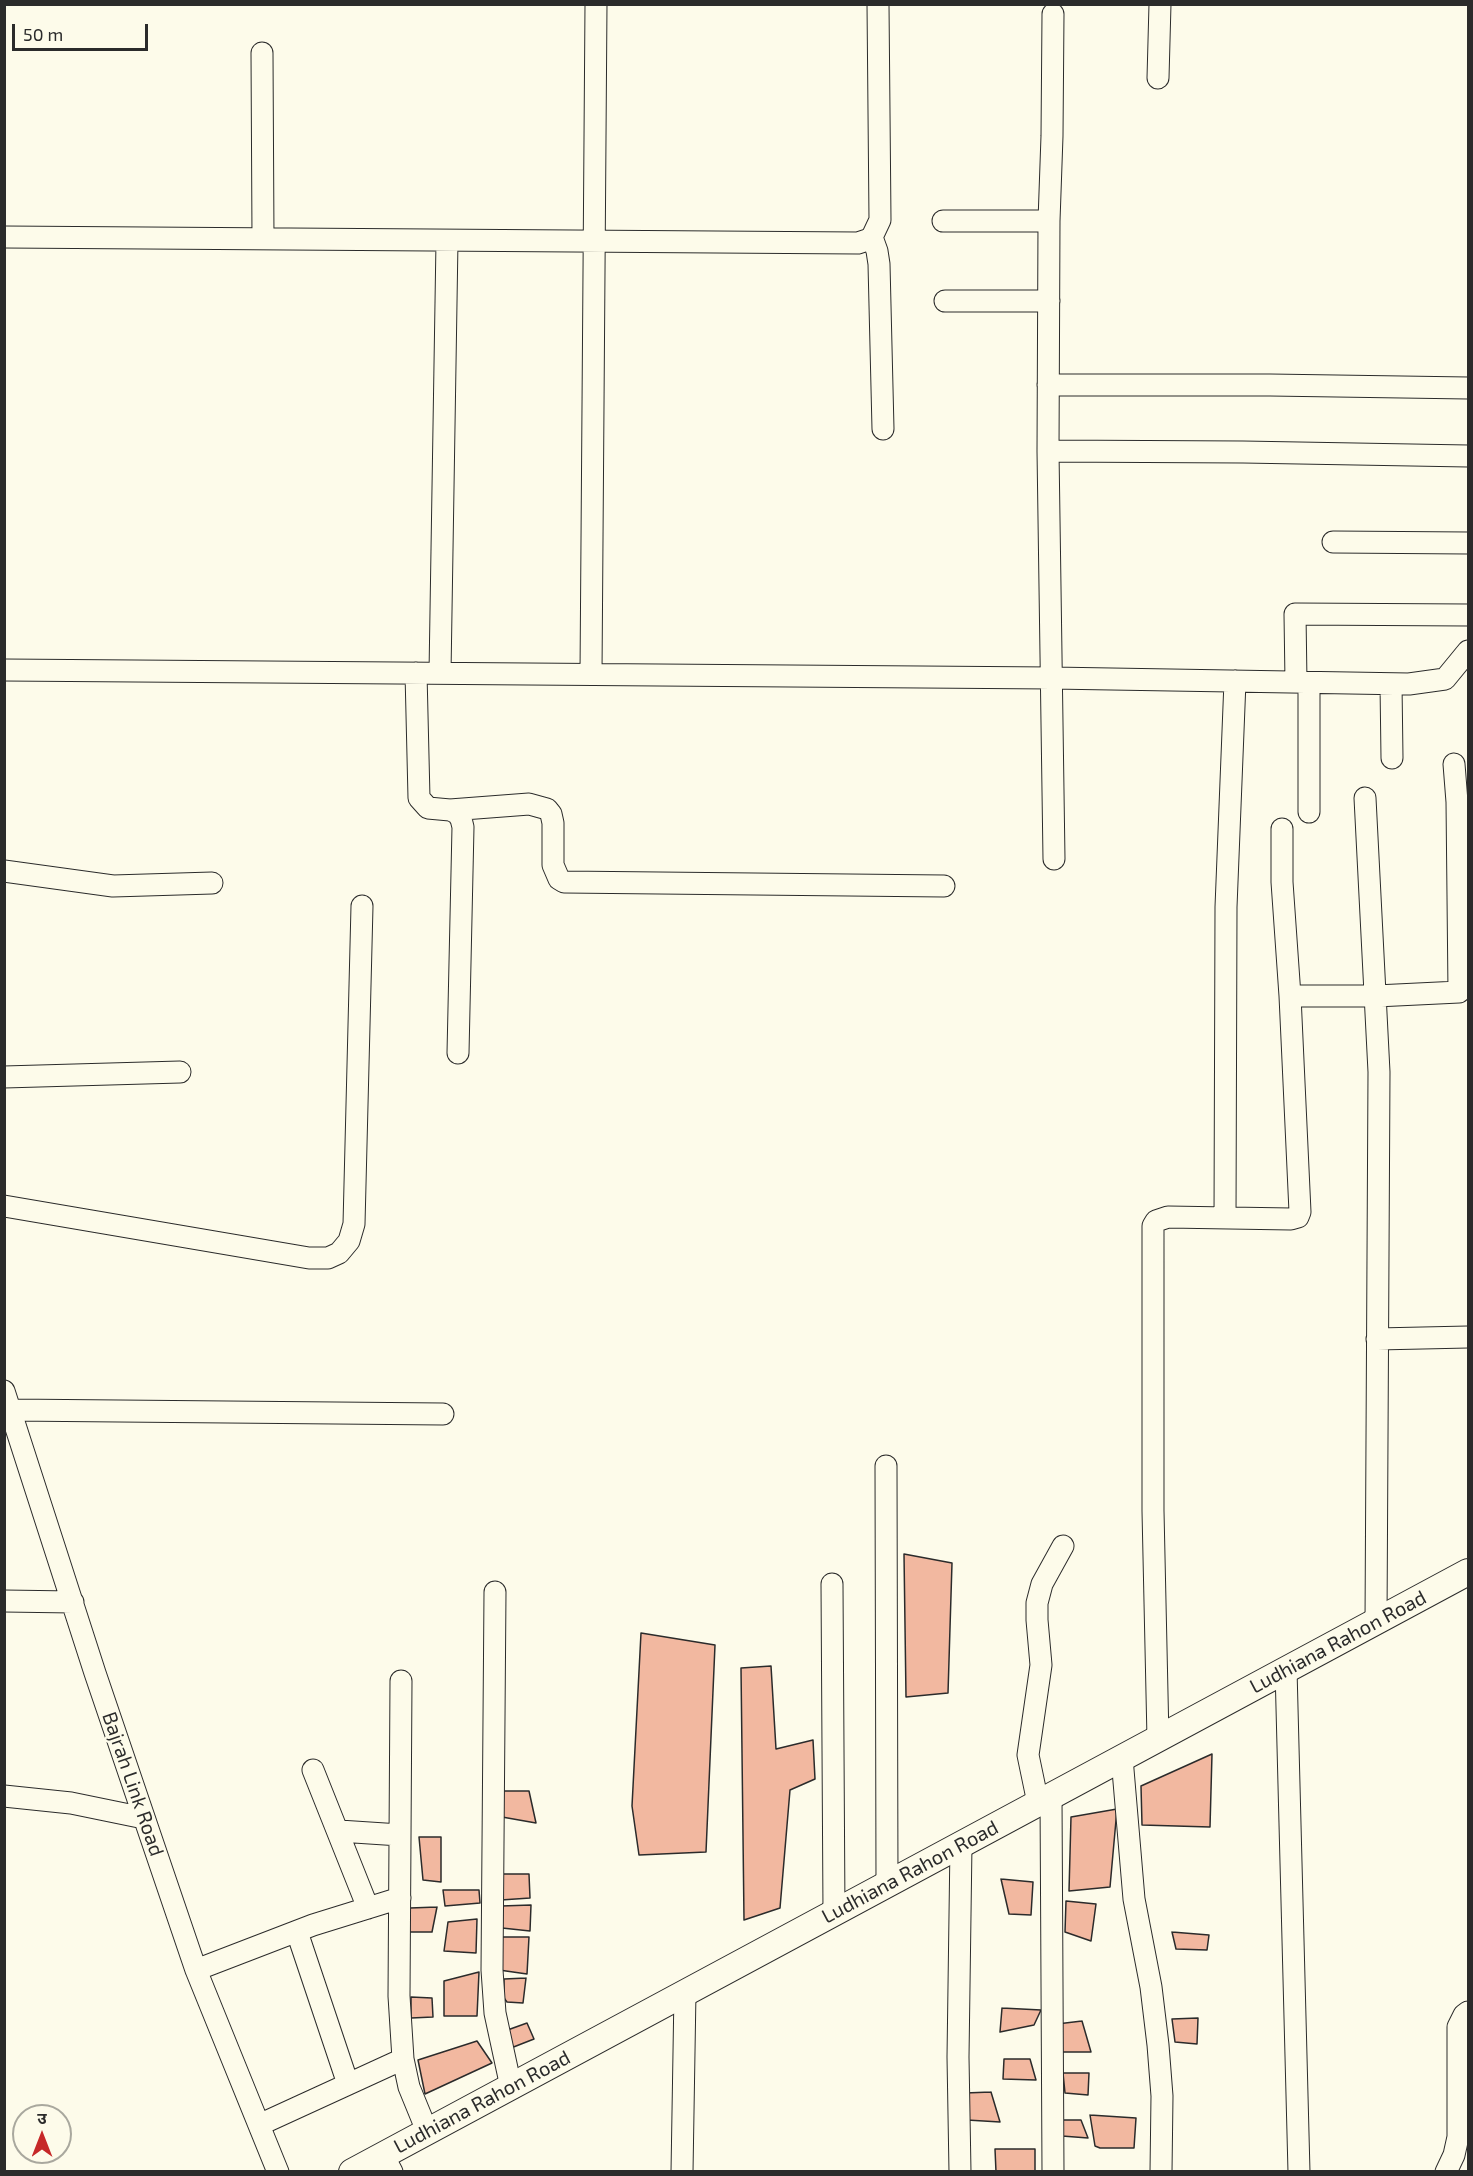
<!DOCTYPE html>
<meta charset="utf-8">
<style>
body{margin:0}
#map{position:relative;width:1473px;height:2176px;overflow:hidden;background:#fdfbea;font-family:"Exo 2","Noto Sans Devanagari",sans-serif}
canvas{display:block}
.frame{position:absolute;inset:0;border:6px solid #2b2b2b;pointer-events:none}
.north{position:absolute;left:12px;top:2104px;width:60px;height:60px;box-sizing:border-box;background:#fdfbea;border:2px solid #a9a89e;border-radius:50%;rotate:0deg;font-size:16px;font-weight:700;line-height:24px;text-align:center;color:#2b2b2b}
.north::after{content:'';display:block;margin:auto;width:21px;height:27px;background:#c62828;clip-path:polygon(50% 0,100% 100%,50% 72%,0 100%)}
.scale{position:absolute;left:12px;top:24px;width:136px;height:27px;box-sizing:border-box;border:3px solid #2b2b2b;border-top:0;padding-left:8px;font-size:18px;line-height:21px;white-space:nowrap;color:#2b2b2b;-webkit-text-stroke:4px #fdfbea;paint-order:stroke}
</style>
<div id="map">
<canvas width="1473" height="2176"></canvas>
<div class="frame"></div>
<div class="north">उ</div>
<div class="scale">50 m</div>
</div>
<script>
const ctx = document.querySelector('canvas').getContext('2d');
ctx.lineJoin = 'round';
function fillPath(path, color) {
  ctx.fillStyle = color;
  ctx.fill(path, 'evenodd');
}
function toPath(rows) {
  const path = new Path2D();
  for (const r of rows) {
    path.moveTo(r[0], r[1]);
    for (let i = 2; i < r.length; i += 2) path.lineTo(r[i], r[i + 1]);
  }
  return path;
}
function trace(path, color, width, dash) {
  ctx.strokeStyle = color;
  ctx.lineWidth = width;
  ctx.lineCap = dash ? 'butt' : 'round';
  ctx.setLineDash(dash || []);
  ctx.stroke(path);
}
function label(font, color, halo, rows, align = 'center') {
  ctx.font = font + ' "Exo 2",sans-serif';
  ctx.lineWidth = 4.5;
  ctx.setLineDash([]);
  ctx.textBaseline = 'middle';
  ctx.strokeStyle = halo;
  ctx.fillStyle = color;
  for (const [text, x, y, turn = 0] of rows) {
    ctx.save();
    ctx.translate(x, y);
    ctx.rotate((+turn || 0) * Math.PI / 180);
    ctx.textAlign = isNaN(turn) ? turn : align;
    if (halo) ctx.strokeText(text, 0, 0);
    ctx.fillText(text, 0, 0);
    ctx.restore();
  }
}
const building = toPath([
 [904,1554,952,1563,948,1693,906,1697,904,1554],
 [641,1633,715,1645,706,1852,639,1855,632,1806,641,1633],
 [771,1666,776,1749,813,1740,815,1779,790,1790,780,1908,744,1920,741,1668,771,1666],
 [1212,1754,1210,1827,1142,1825,1141,1786,1212,1754],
 [502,1791,529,1791,536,1823,502,1817,502,1791],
 [1117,1809,1110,1887,1069,1891,1071,1817,1117,1809],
 [419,1837,441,1837,441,1882,423,1880,419,1837],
 [500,1874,529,1874,530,1898,501,1900,500,1874],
 [1001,1879,1033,1882,1031,1915,1009,1914,1001,1879],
 [443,1890,479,1890,480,1903,445,1906,443,1890],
 [1066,1901,1096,1904,1091,1941,1065,1932,1066,1901],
 [531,1905,530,1931,502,1928,501,1906,531,1905],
 [437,1907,432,1932,406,1932,410,1908,437,1907],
 [477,1919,476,1953,444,1951,448,1922,477,1919],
 [1172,1932,1209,1935,1207,1950,1176,1949,1172,1932],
 [502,1937,529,1937,527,1974,499,1970,502,1937],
 [479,1972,477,2016,444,2016,444,1981,479,1972],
 [526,1978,523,2003,507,2002,504,1998,504,1979,526,1978],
 [411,1997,432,1998,433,2017,411,2018,411,1997],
 [1002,2008,1041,2010,1034,2025,1000,2032,1002,2008],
 [1198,2018,1197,2044,1175,2042,1172,2019,1198,2018],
 [1082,2021,1091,2052,1060,2052,1057,2024,1082,2021],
 [527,2023,534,2039,511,2048,502,2032,527,2023],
 [477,2041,492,2063,425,2094,418,2060,477,2041],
 [1004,2059,1030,2059,1036,2080,1003,2079,1004,2059],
 [1063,2073,1089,2073,1088,2095,1065,2093,1063,2073],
 [991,2092,1000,2122,967,2120,965,2093,991,2092],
 [1090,2115,1136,2118,1134,2148,1100,2148,1095,2146,1090,2115],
 [1059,2120,1081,2120,1088,2138,1062,2136,1059,2120],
 [995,2149,1035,2149,1035,2172,996,2172,995,2149]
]);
fillPath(building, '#f2b8a0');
trace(building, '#2b2b2b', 1.5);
const minor = toPath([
 [1053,14,1052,136,1049,221,1048,451,1054,859],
 [262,53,263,239],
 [1158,78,1160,4],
 [943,221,1049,221],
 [4,237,858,243,867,240,872,237,880,220,878,4],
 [872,237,877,251,879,264,883,429],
 [945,301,1049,301],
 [1048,385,1270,385,1468,388],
 [1048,451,1243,452,1468,456],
 [1333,542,1468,543],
 [4,670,1052,678,1409,684,1445,679,1468,651],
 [416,673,419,798,428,808,450,810,457,813,461,819,463,827,458,1053],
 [440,673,447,241],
 [591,674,596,4],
 [1296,682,1295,614,1468,615],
 [1309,683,1309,812],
 [1391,684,1392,758],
 [1365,798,1379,1072,1376,1622],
 [450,810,529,804,547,809,551,814,553,823,553,865,559,879,564,882,944,886],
 [4,871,113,886,212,883],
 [1290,996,1376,996,1459,992,1457,802,1454,764],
 [4,1077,180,1072],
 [4,1206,309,1258,328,1258,339,1253,349,1241,354,1224,362,906],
 [1225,1218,1226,907,1235,681],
 [1377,1339,1468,1337],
 [4,1391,95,1673,196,1970,278,2172],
 [11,1410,443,1414],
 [886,1466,887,1884],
 [832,1584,834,1913],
 [495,1592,492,1970,495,2013,511,2087],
 [4,1601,73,1602],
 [1286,1669,1299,2172],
 [401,1681,399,1996,403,2059,409,2087,427,2131],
 [1158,1739,1153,1511,1153,1226,1156,1221,1168,1217,1291,1219,1298,1217,1300,1212,1290,996,1282,882,1282,829],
 [1122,1758,1134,1899,1151,1987,1158,2045,1162,2096,1161,2172],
 [313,1770,368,1908],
 [4,1796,71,1803,144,1818],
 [1051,1796,1053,2172],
 [1038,1803,1028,1755,1041,1665,1037,1620,1037,1603,1042,1584,1063,1546],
 [339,1831,400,1835],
 [297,1932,348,2084],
 [196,1970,313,1925,400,1898],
 [259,2125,403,2059],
 [383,2155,392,2172],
 [682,2172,685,1992],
 [960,2172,958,2057,961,1844],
 [1446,2172,1454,2155,1458,2137,1458,2027,1464,2015,1468,2012]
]);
const major = toPath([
 [352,2172,1468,1572]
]);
trace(minor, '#2b2b2b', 23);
trace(major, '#2b2b2b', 28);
trace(minor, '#fdfbea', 21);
trace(major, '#fdfbea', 26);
label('20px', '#2b2b2b', '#fdfbea', [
 ["Ludhiana Rahon Road",1338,1642,-28],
 ["Bajrah Link Road",133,1784,71],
 ["Ludhiana Rahon Road",910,1872,-28],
 ["Ludhiana Rahon Road",482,2102,-28]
]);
</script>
